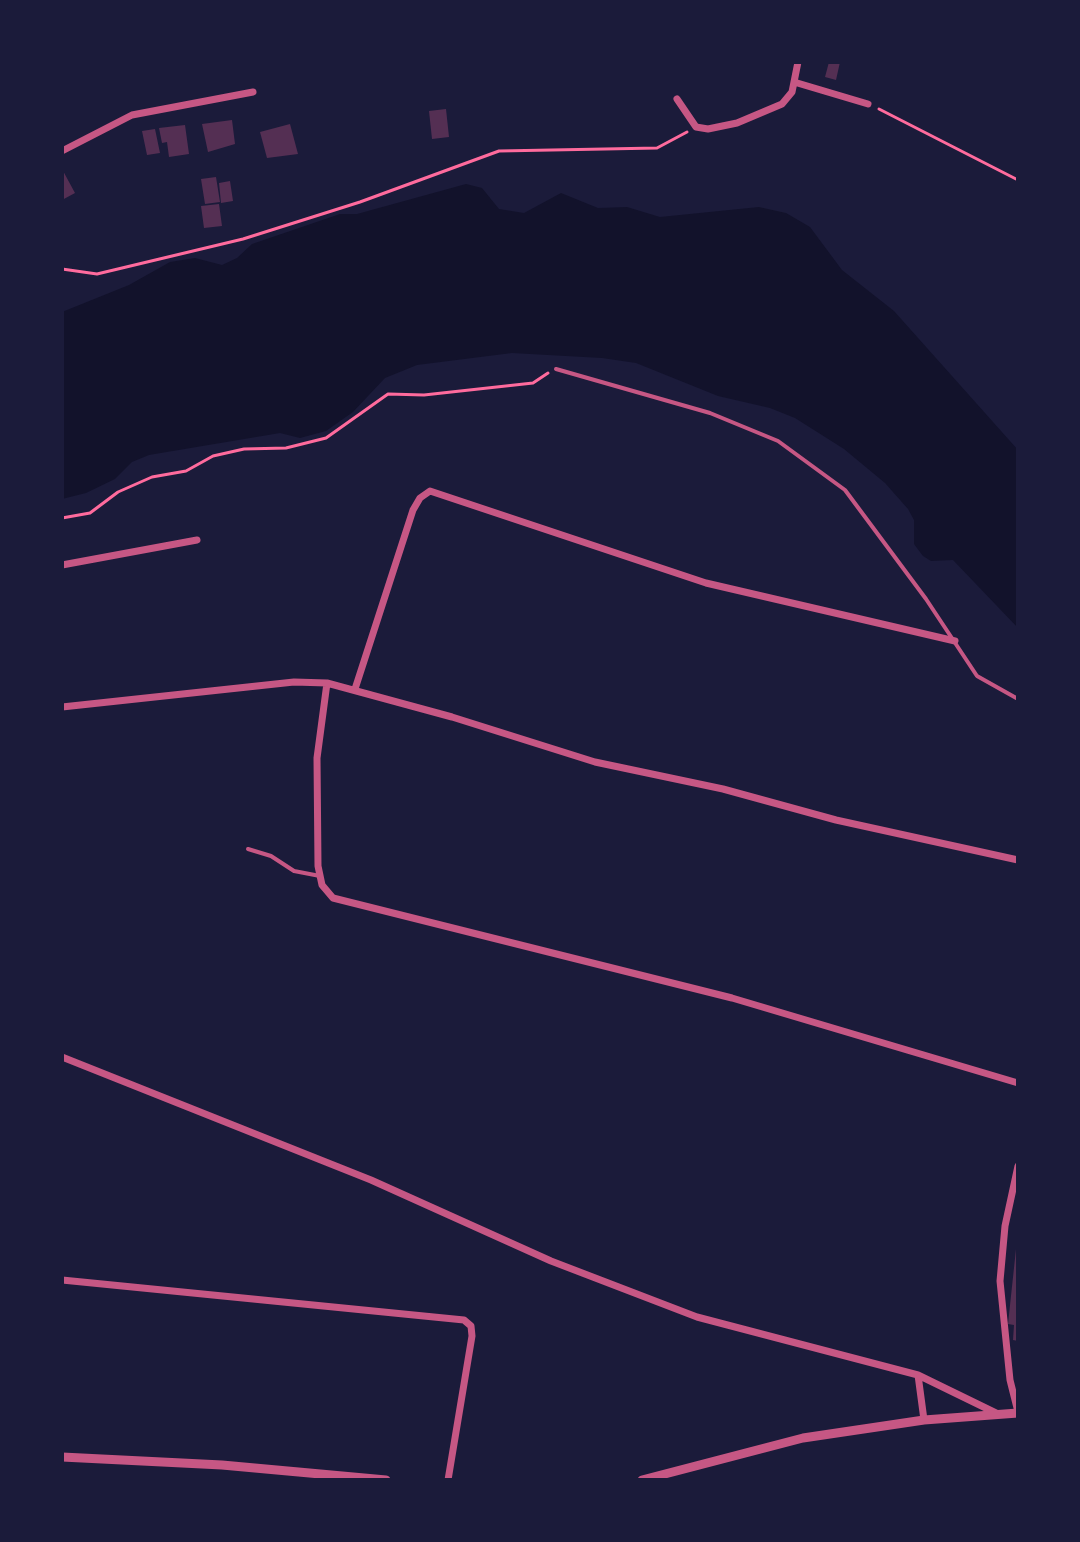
<!DOCTYPE html>
<style>
body{margin:0}
#map{position:relative;width:1080px;height:1542px;overflow:hidden;background:#1b1b3a;font-family:"PT Sans Narrow",sans-serif}
canvas{display:block}
.frame{position:absolute;inset:0;border:64px solid #1b1b3a;pointer-events:none}
</style>
<div id="map">
<canvas width="1080" height="1542"></canvas>
<div class="frame"></div>
</div>
<script>
const ctx = document.querySelector('canvas').getContext('2d');
ctx.lineJoin = 'round';
function fillPath(path, color) {
  ctx.fillStyle = color;
  ctx.fill(path, 'evenodd');
}
function toPath(rows) {
  const path = new Path2D();
  for (const r of rows) {
    path.moveTo(r[0], r[1]);
    for (let i = 2; i < r.length; i += 2) path.lineTo(r[i], r[i + 1]);
  }
  return path;
}
function trace(path, color, width, dash) {
  ctx.strokeStyle = color;
  ctx.lineWidth = width;
  ctx.lineCap = dash ? 'butt' : 'round';
  ctx.setLineDash(dash || []);
  ctx.stroke(path);
}
fillPath(toPath([
 [466,184,482,188,499,209,524,213,561,193,598,208,627,207,660,217,759,207,786,213,810,227,842,270,894,311,1018,450,1018,628,953,560,931,561,923,556,914,544,914,520,908,509,885,483,844,449,795,418,770,408,718,396,636,363,602,358,512,353,417,365,385,378,353,412,326,431,300,438,280,433,149,455,132,462,115,479,86,493,62,499,62,312,129,285,170,262,195,258,222,265,237,258,252,244,340,214,357,214]
]), '#12122b');
fillPath(toPath([
 [829,62,840,62,836,80,825,77],
 [446,109,449,137,432,139,429,111],
 [232,120,235,144,208,152,202,124],
 [290,124,298,154,267,158,260,132],
 [185,125,189,154,169,157,167,142,162,143,159,128],
 [155,129,160,153,147,155,142,131],
 [62,169,75,193,62,200],
 [216,177,220,202,205,204,201,179],
 [230,181,233,201,221,203,219,183],
 [219,204,222,226,204,228,201,206],
 [1016,1249,1018,1249,1018,1341,1013,1340,1014,1325,1008,1324]
]), '#542f53');
trace(toPath([
 [879,109,1018,180],
 [62,269,97,274,243,239,360,202,499,151,657,148,687,132],
 [62,518,90,513,118,492,152,477,186,471,213,456,244,449,286,448,326,438,388,394,424,395,533,383,548,373]
]), '#ff6b9d', 3);
trace(toPath([
 [556,369,710,413,778,441,845,490,926,599,977,676,1018,699],
 [248,849,271,856,294,871,320,876]
]), '#c65784', 4);
trace(toPath([
 [794,82,868,104],
 [677,99,696,127,708,129,737,123,782,104,792,92,798,62],
 [62,151,132,115,253,92],
 [62,565,197,540],
 [327,683,317,758,318,866,322,885,333,898,732,998,1018,1083],
 [355,689,413,510,420,498,430,491,706,583,955,641],
 [62,707,294,682,327,683,452,717,595,762,723,789,836,820,1018,860],
 [62,1057,371,1180,551,1261,697,1317,918,1375,996,1413],
 [1018,1166,1005,1226,1000,1281,1010,1380,1018,1412],
 [62,1280,464,1320,471,1326,472,1336,448,1480],
 [918,1375,924,1420]
]), '#c65784', 7);
trace(toPath([
 [62,1457,222,1465,386,1480],
 [642,1480,803,1438,924,1420,1018,1413]
]), '#c65784', 9);
</script>
